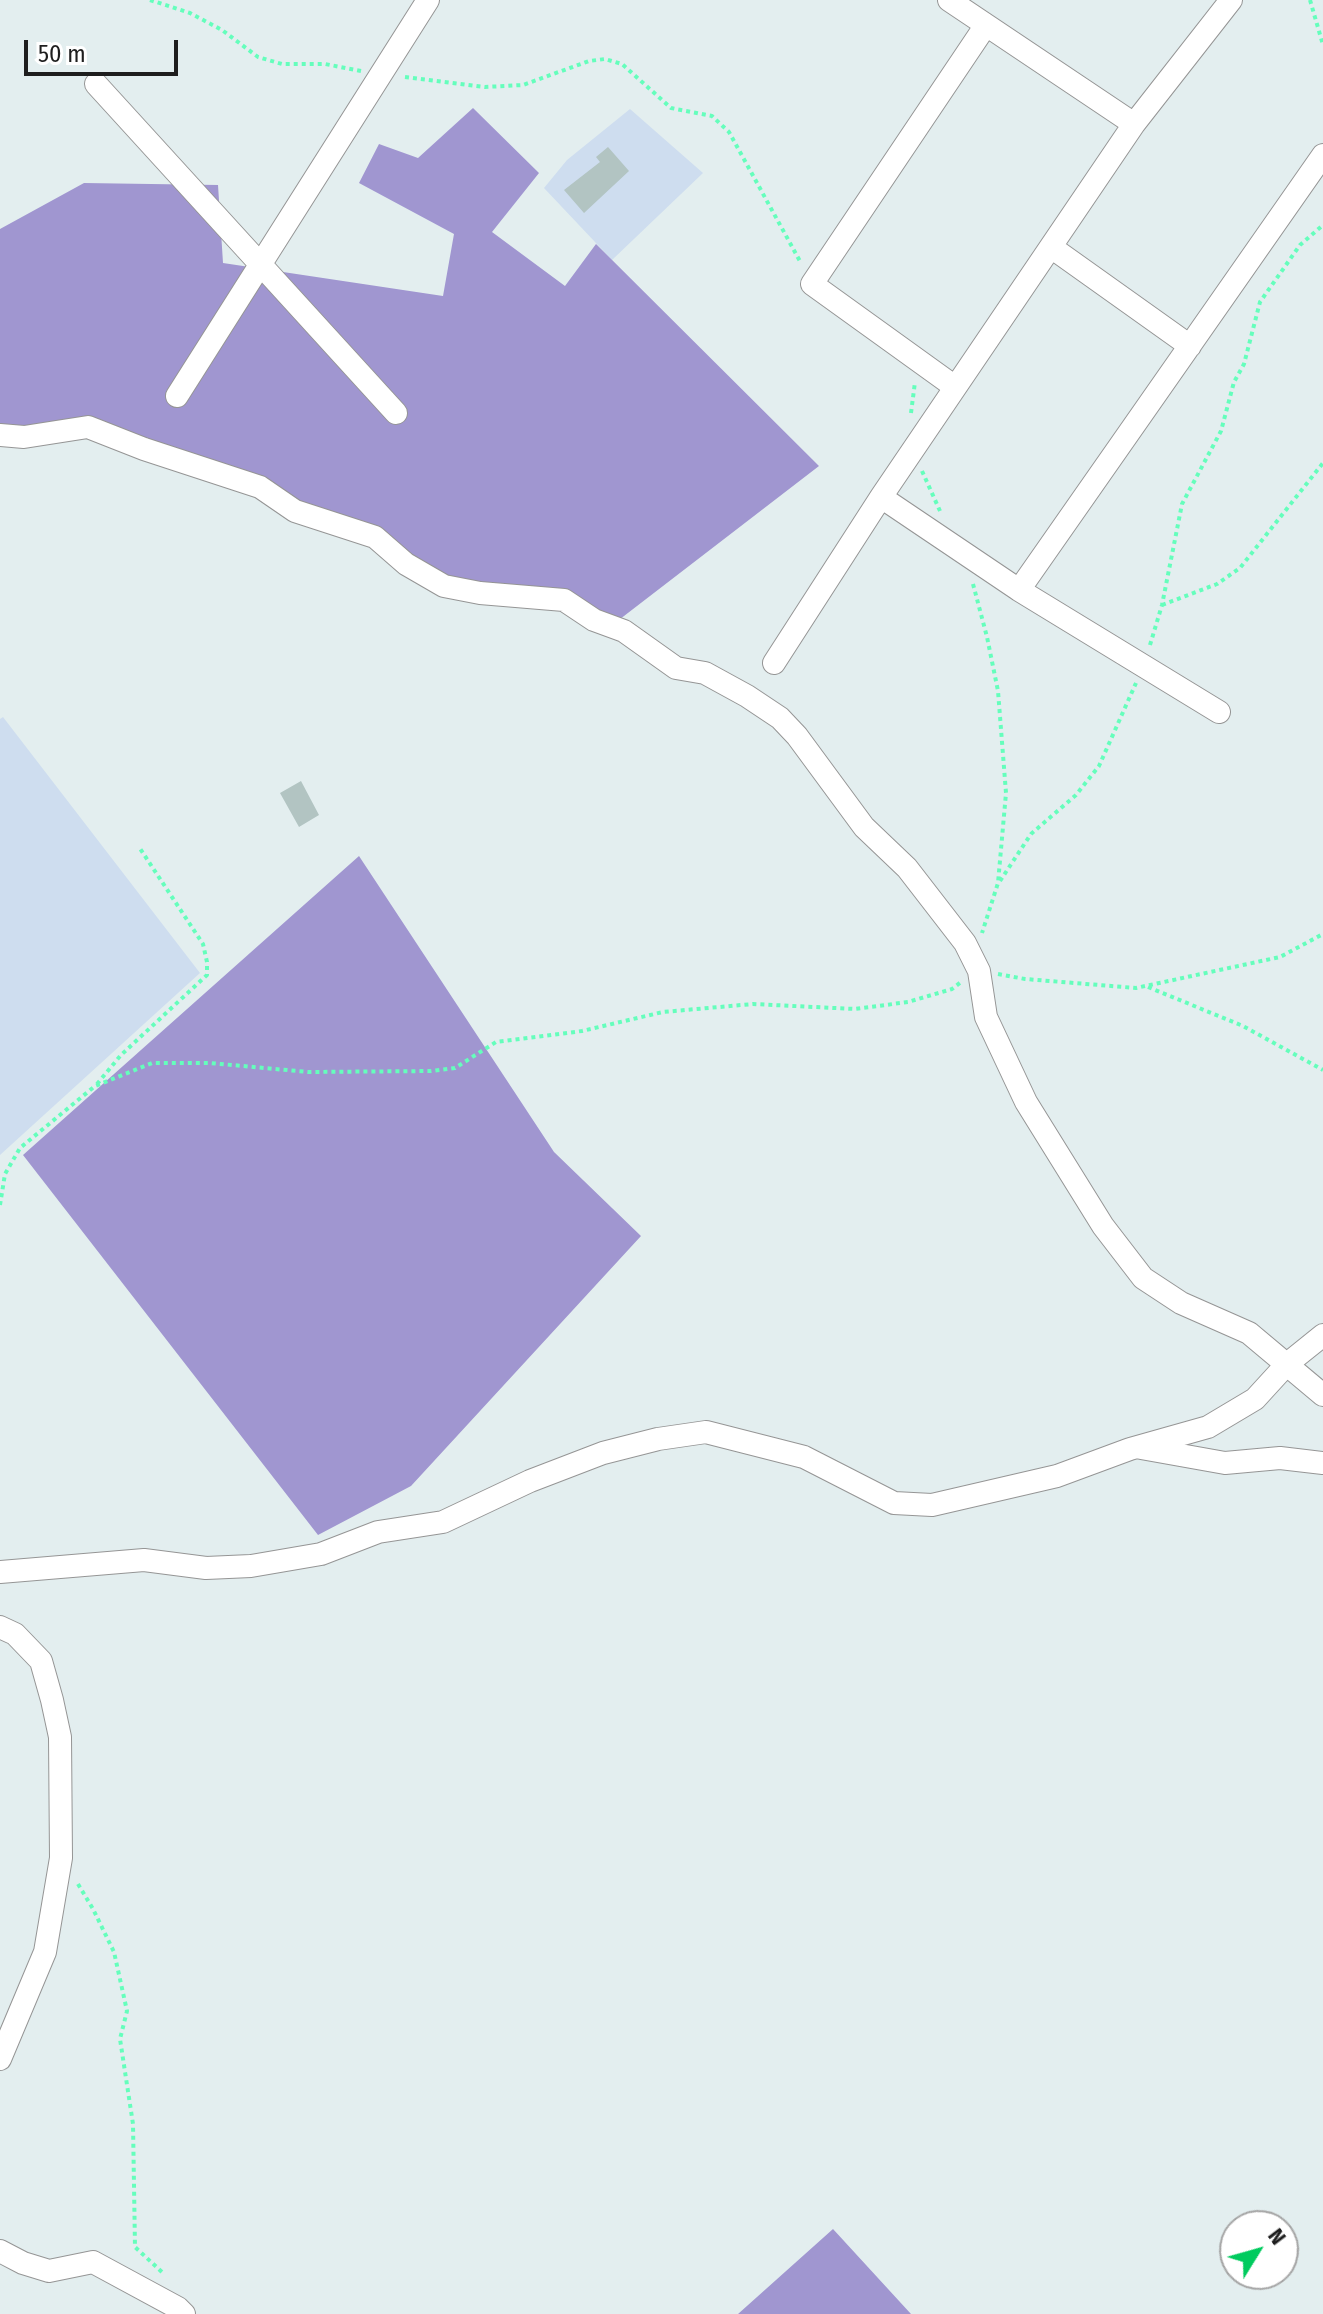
<!DOCTYPE html>
<style>
body{margin:0}
#map{position:relative;width:1323px;height:2314px;overflow:hidden;background:#e3eeef;font-family:"Fira Sans Condensed",sans-serif}
canvas{display:block}
.north{position:absolute;left:1219px;top:2210px;width:80px;height:80px;box-sizing:border-box;background:#fff;border:2px solid #a5a5a5;border-radius:50%;rotate:53deg;font-size:22px;font-weight:700;line-height:32px;text-align:center;color:#1e1e1e}
.north::after{content:'';display:block;margin:auto;width:28px;height:36px;background:#00cb5e;clip-path:polygon(50% 0,100% 100%,50% 72%,0 100%)}
.scale{position:absolute;left:24px;top:40px;width:154px;height:36px;box-sizing:border-box;border:4px solid #1e1e1e;border-top:0;padding-left:10px;font-size:24px;line-height:28px;white-space:nowrap;color:#1e1e1e;-webkit-text-stroke:6px #fff;paint-order:stroke}
</style>
<div id="map">
<canvas width="1323" height="2314"></canvas>
<div class="north">N</div>
<div class="scale">50 m</div>
</div>
<script>
const ctx = document.querySelector('canvas').getContext('2d');
ctx.lineJoin = 'round';
function fillPath(path, color) {
  ctx.fillStyle = color;
  ctx.fill(path, 'evenodd');
}
function toPath(rows) {
  const path = new Path2D();
  for (const r of rows) {
    path.moveTo(r[0], r[1]);
    for (let i = 2; i < r.length; i += 2) path.lineTo(r[i], r[i + 1]);
  }
  return path;
}
function trace(path, color, width, dash) {
  ctx.strokeStyle = color;
  ctx.lineWidth = width;
  ctx.lineCap = dash ? 'butt' : 'round';
  ctx.setLineDash(dash || []);
  ctx.stroke(path);
}
fillPath(toPath([
 [630,109,703,173,612,260,544,188,567,160],
 [3,717,200,973,0,1155,0,719]
]), '#ceddef');
fillPath(toPath([
 [473,108,539,173,492,232,565,286,596,244,819,466,611,626,564,600,480,593,375,537,88,427,0,435,0,229,84,183,218,185,223,263,443,296,454,234,359,183,379,144,418,158],
 [359,856,554,1152,641,1236,411,1486,318,1535,23,1155],
 [833,2229,911,2314,738,2314]
]), '#a096d0');
fillPath(toPath([
 [608,147,629,171,584,213,564,190,600,162,596,157],
 [301,781,319,815,299,827,280,793]
]), '#b2c4c2');
const street = toPath([
 [949,0,1134,124],
 [96,84,396,413],
 [1051,247,1190,346],
 [955,387,812,284,986,25],
 [177,396,428,0],
 [0,435,24,437,88,427,144,449,260,487,295,511,375,537,406,564,444,586,480,593,564,600,594,620,624,631,676,668,705,673,747,696,780,718,797,736,864,827,907,868,965,943,979,971,986,1017,1026,1102,1103,1226,1143,1278,1181,1303,1249,1333,1323,1395],
 [881,497,1019,590,1219,712],
 [1019,590,1323,155],
 [774,663,881,497,1134,124,1231,0],
 [1141,1448,1225,1463,1280,1458,1323,1463],
 [0,1572,144,1560,206,1568,251,1566,321,1554,378,1532,443,1522,530,1481,603,1453,658,1439,706,1432,804,1457,894,1503,932,1505,1057,1476,1130,1449,1208,1427,1255,1399,1287,1364,1323,1335],
 [0,1627,15,1634,41,1661,52,1700,60,1737,61,1858,45,1952,0,2059],
 [0,2251,23,2263,49,2271,93,2262,178,2308,184,2314]
]);
trace(street, '#959595', 24);
trace(toPath([
 [150,0,190,13,222,30,258,57,282,64,325,64,361,71],
 [1310,0,1323,45],
 [405,77,485,87,523,85,589,61,605,59,622,64,671,108,712,116,729,132,801,263],
 [911,413,915,382],
 [922,471,940,511],
 [973,584,987,637,998,691,1006,793,998,883,982,933],
 [1162,605,1217,584,1240,568,1323,463],
 [1150,645,1162,605,1182,504,1221,431,1234,382,1244,364,1260,302,1300,245,1323,225],
 [1000,881,1031,834,1076,795,1099,766,1136,683],
 [998,974,1025,979,1136,988,1280,957,1323,934],
 [1148,987,1243,1026,1323,1070],
 [97,1084,121,1055,207,975,207,962,203,944,139,847],
 [0,1205,5,1174,20,1148,95,1086,152,1063,210,1063,308,1072,431,1071,455,1068,496,1042,582,1031,663,1012,753,1004,855,1009,908,1002,952,989,961,982],
 [78,1884,93,1909,114,1952,127,2011,120,2039,133,2124,135,2247,164,2274]
]), '#65febc', 4, [4, 4]);
trace(street, '#fff', 22);
</script>
